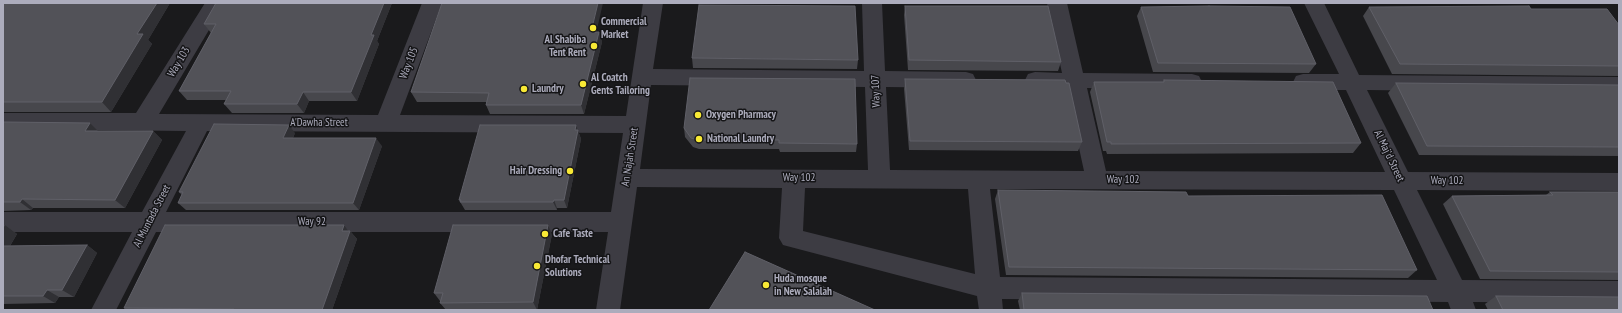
<!DOCTYPE html>
<style>
body{margin:0}
#map{position:relative;width:1622px;height:313px;overflow:hidden;background:#1a1a1c;font-family:"PT Sans Narrow",sans-serif}
canvas{display:block}
.frame{position:absolute;inset:0;border:4px solid #acacbc;pointer-events:none}
</style>
<div id="map">
<canvas width="1622" height="313"></canvas>
<div class="frame"></div>
</div>
<script>
const ctx = document.querySelector('canvas').getContext('2d');
ctx.lineJoin = 'round';
function toPath(rows) {
  const path = new Path2D();
  for (const r of rows) {
    path.moveTo(r[0], r[1]);
    for (let i = 2; i < r.length; i += 2) path.lineTo(r[i], r[i + 1]);
  }
  return path;
}
function fillPath(path, color) {
  ctx.fillStyle = color;
  ctx.fill(path, 'evenodd');
}
function trace(path, color, width, dash) {
  ctx.strokeStyle = color;
  ctx.lineWidth = width;
  ctx.lineCap = dash ? 'butt' : 'round';
  ctx.setLineDash(dash || []);
  ctx.stroke(path);
}
function label(font, color, halo, rows, align = 'center') {
  ctx.font = font + ' "PT Sans Narrow",sans-serif';
  ctx.lineWidth = 3;
  ctx.setLineDash([]);
  ctx.textBaseline = 'middle';
  ctx.strokeStyle = halo;
  ctx.fillStyle = color;
  for (const [text, x, y, turn = 0] of rows) {
    ctx.save();
    ctx.translate(x, y);
    ctx.rotate((+turn || 0) * Math.PI / 180);
    ctx.textAlign = isNaN(turn) ? turn : align;
    if (halo) ctx.strokeText(text, 0, 0);
    ctx.fillText(text, 0, 0);
    ctx.restore();
  }
}
fillPath(toPath([
 [205,3,225,3,159,114,378,115,422,3,442,3,400,115,626,116,643,3,663,3,653,69,864,71,862,3,882,3,885,71,966,72,973,74,976,80,973,86,966,88,886,87,890,170,1084,171,1066,88,1035,88,1028,86,1025,80,1028,74,1035,72,1062,73,1047,3,1067,3,1083,73,1192,74,1199,76,1202,82,1199,88,1192,90,1087,88,1106,171,1385,172,1346,90,1303,90,1296,88,1293,82,1296,76,1303,74,1339,74,1304,3,1324,3,1359,75,1619,77,1619,93,1367,90,1408,172,1619,173,1619,191,1417,190,1462,280,1619,281,1619,303,1473,302,1476,310,1451,310,1448,302,1002,299,1003,310,979,310,977,296,783,245,779,238,782,188,637,187,620,310,596,310,608,232,156,232,116,310,91,310,132,232,3,232,3,212,142,212,186,131,3,129,3,113,136,113,205,3],
 [651,85,865,87,868,170,640,169,651,85],
 [207,131,623,133,611,212,166,212,207,131],
 [805,188,968,189,975,274,803,231,805,188],
 [990,189,1394,190,1437,280,1000,277,990,189]
]), '#3d3c43');
fillPath(toPath([
 [3,3,170,3,148,40,152,44,111,112,3,112],
 [216,3,392,3,377,41,379,44,357,101,309,101,304,113,232,113,224,104,226,100,187,100,179,91,211,33,204,24],
 [905,6,1061,62,1058,71,908,70,904,15],
 [1141,7,1316,64,1309,73,1153,72,1137,16],
 [1369,7,1531,9,1619,25,1619,76,1392,74,1363,16],
 [596,32,599,32,602,42,584,114,490,114,486,105,486,102,417,102,411,92],
 [692,58,858,60,857,69,693,68],
 [905,79,1082,142,1078,151,909,150,904,89],
 [1164,80,1361,143,1353,153,1107,154,1106,151,1103,151,1090,92,1094,82,1163,82],
 [1396,83,1619,85,1619,156,1419,155,1388,93],
 [3,122,98,131,153,131,162,140,125,208,33,208,31,210,3,211],
 [576,125,581,139,567,208,557,208,557,210,465,210,459,200],
 [684,128,857,144,856,152,780,152,779,149,699,149,693,147,685,137],
 [295,133,293,138,382,146,359,210,186,210,178,203,182,195,179,192],
 [998,190,1188,196,1417,270,1408,278,1006,275,995,199],
 [1550,192,1619,192,1619,280,1480,279,1443,204,1452,196,1546,195],
 [3,225,5,225,17,234,10,246,87,245,97,253,74,297,59,297,55,303,3,304],
 [348,231,350,231,357,239,332,310,126,310,124,308],
 [552,234,537,310,446,310,440,303,441,301,440,301,434,293],
 [1022,293,1433,310,1020,310,1018,301],
 [1496,296,1619,310,1488,310,1485,304]
]), '#47474c');
fillPath(toPath([
 [157,3,170,3,148,40,152,44,111,112,102,102,137,34],
 [384,3,392,3,377,41,379,44,357,101,351,92,371,35],
 [598,3,603,3,594,42,591,32],
 [599,32,602,42,584,114,581,105],
 [303,92,309,101,304,113,297,104],
 [90,123,99,132,85,131],
 [289,125,295,133,289,146,283,138],
 [576,125,581,139,567,208,564,200],
 [153,131,162,140,125,208,115,200],
 [376,138,382,146,359,210,353,203],
 [22,199,33,208,31,210,20,202],
 [554,200,557,208,557,210,553,202],
 [5,225,17,234,5,254,3,253,3,229],
 [344,225,349,232,350,231,357,239,332,310,322,310,342,231],
 [548,225,552,234,537,310,533,302],
 [87,245,97,253,74,297,62,290],
 [47,290,59,297,55,303,43,296]
]), '#303034');
const building = toPath([
 [3,3,157,3,137,34,143,34,102,102,3,102,3,3],
 [216,3,384,3,371,35,374,35,351,92,303,92,297,104,224,104,231,91,179,91,216,24,204,24,216,3],
 [442,3,598,3,591,32,599,32,581,105,486,105,489,93,411,92,442,3],
 [699,5,855,6,858,60,692,58,699,5],
 [905,6,1048,6,1061,62,909,60,905,6],
 [1209,6,1290,7,1316,64,1158,63,1141,7,1209,6],
 [1529,6,1531,9,1607,9,1619,25,1619,66,1400,64,1369,7,1529,6],
 [690,78,855,79,857,144,779,143,779,140,698,140,691,138,684,128,690,78],
 [905,79,1065,80,1066,83,1069,83,1082,142,910,141,905,79],
 [1164,80,1333,82,1361,143,1111,144,1111,142,1107,142,1094,82,1164,82,1164,80],
 [1396,83,1619,85,1619,147,1427,146,1396,83],
 [3,122,90,123,85,131,153,131,115,200,22,199,20,202,3,202,3,122],
 [214,124,289,125,283,138,376,138,353,203,178,203,183,192,179,192,214,124],
 [480,125,576,125,575,130,578,130,564,200,554,200,553,202,460,202,461,200,459,200,480,125],
 [998,190,1186,192,1188,196,1382,195,1417,270,1009,267,998,190],
 [1550,192,1619,192,1619,272,1490,271,1452,196,1553,195,1550,192],
 [165,225,344,225,342,231,350,231,322,310,233,310,234,309,124,308,165,225],
 [453,225,548,225,533,302,440,303,443,293,434,293,453,225],
 [87,245,62,290,47,290,43,296,3,296,3,246,87,245],
 [745,252,875,310,709,310,745,252],
 [1022,293,1427,296,1433,310,1024,310,1022,293],
 [1496,296,1619,297,1619,310,1503,310,1496,296]
]);
fillPath(building, '#525258');
trace(building, '#606068', 1);
for (const [x, y, r, color] of [
 [593,28,4,"#f8e935"],
 [594,46,4,"#f8e935"],
 [583,84,4,"#f8e935"],
 [524,89,4,"#f8e935"],
 [698,115,4,"#f8e935"],
 [699,139,4,"#f8e935"],
 [570,171,4,"#f8e935"],
 [545,234,4,"#f8e935"],
 [537,266,4,"#f8e935"],
 [766,285,4,"#f8e935"]
]) {
  const dot = new Path2D();
  dot.arc(x, y, r, 0, 2 * Math.PI);
  ctx.fillStyle = color;
  ctx.fill(dot);
  trace(dot, '#151517', 1.5);
}
label('bold 11px', '#acacbc', '#151517', [
 ["Commercial",601,22],
 ["Market",601,35],
 ["Al Shabiba",586,40,"right"],
 ["Tent Rent",586,53,"right"],
 ["Al Coatch",591,78],
 ["Gents Tailoring",591,91],
 ["Laundry",532,89],
 ["Oxygen Pharmacy",706,115],
 ["National Laundry",707,139],
 ["Hair Dressing",562,171,"right"],
 ["Cafe Taste",553,234],
 ["Dhofar Technical",545,260],
 ["Solutions",545,273],
 ["Huda mosque",774,279],
 ["in New Salalah",774,292]
], 'left');
label('11px', '#acacbc', '#151517', [
 ["Way 103",179,62,-59],
 ["Way 105",409,63,-69],
 ["Way 107",876,91,-92],
 ["A'Dawha Street",319,123],
 ["Al Maj'd Street",1389,156,64],
 ["An Najah Street",630,157,-81],
 ["Way 102",799,178],
 ["Way 102",1123,180],
 ["Way 102",1447,181],
 ["Al Muntada Street",152,216,-63],
 ["Way 92",312,222]
]);
</script>
